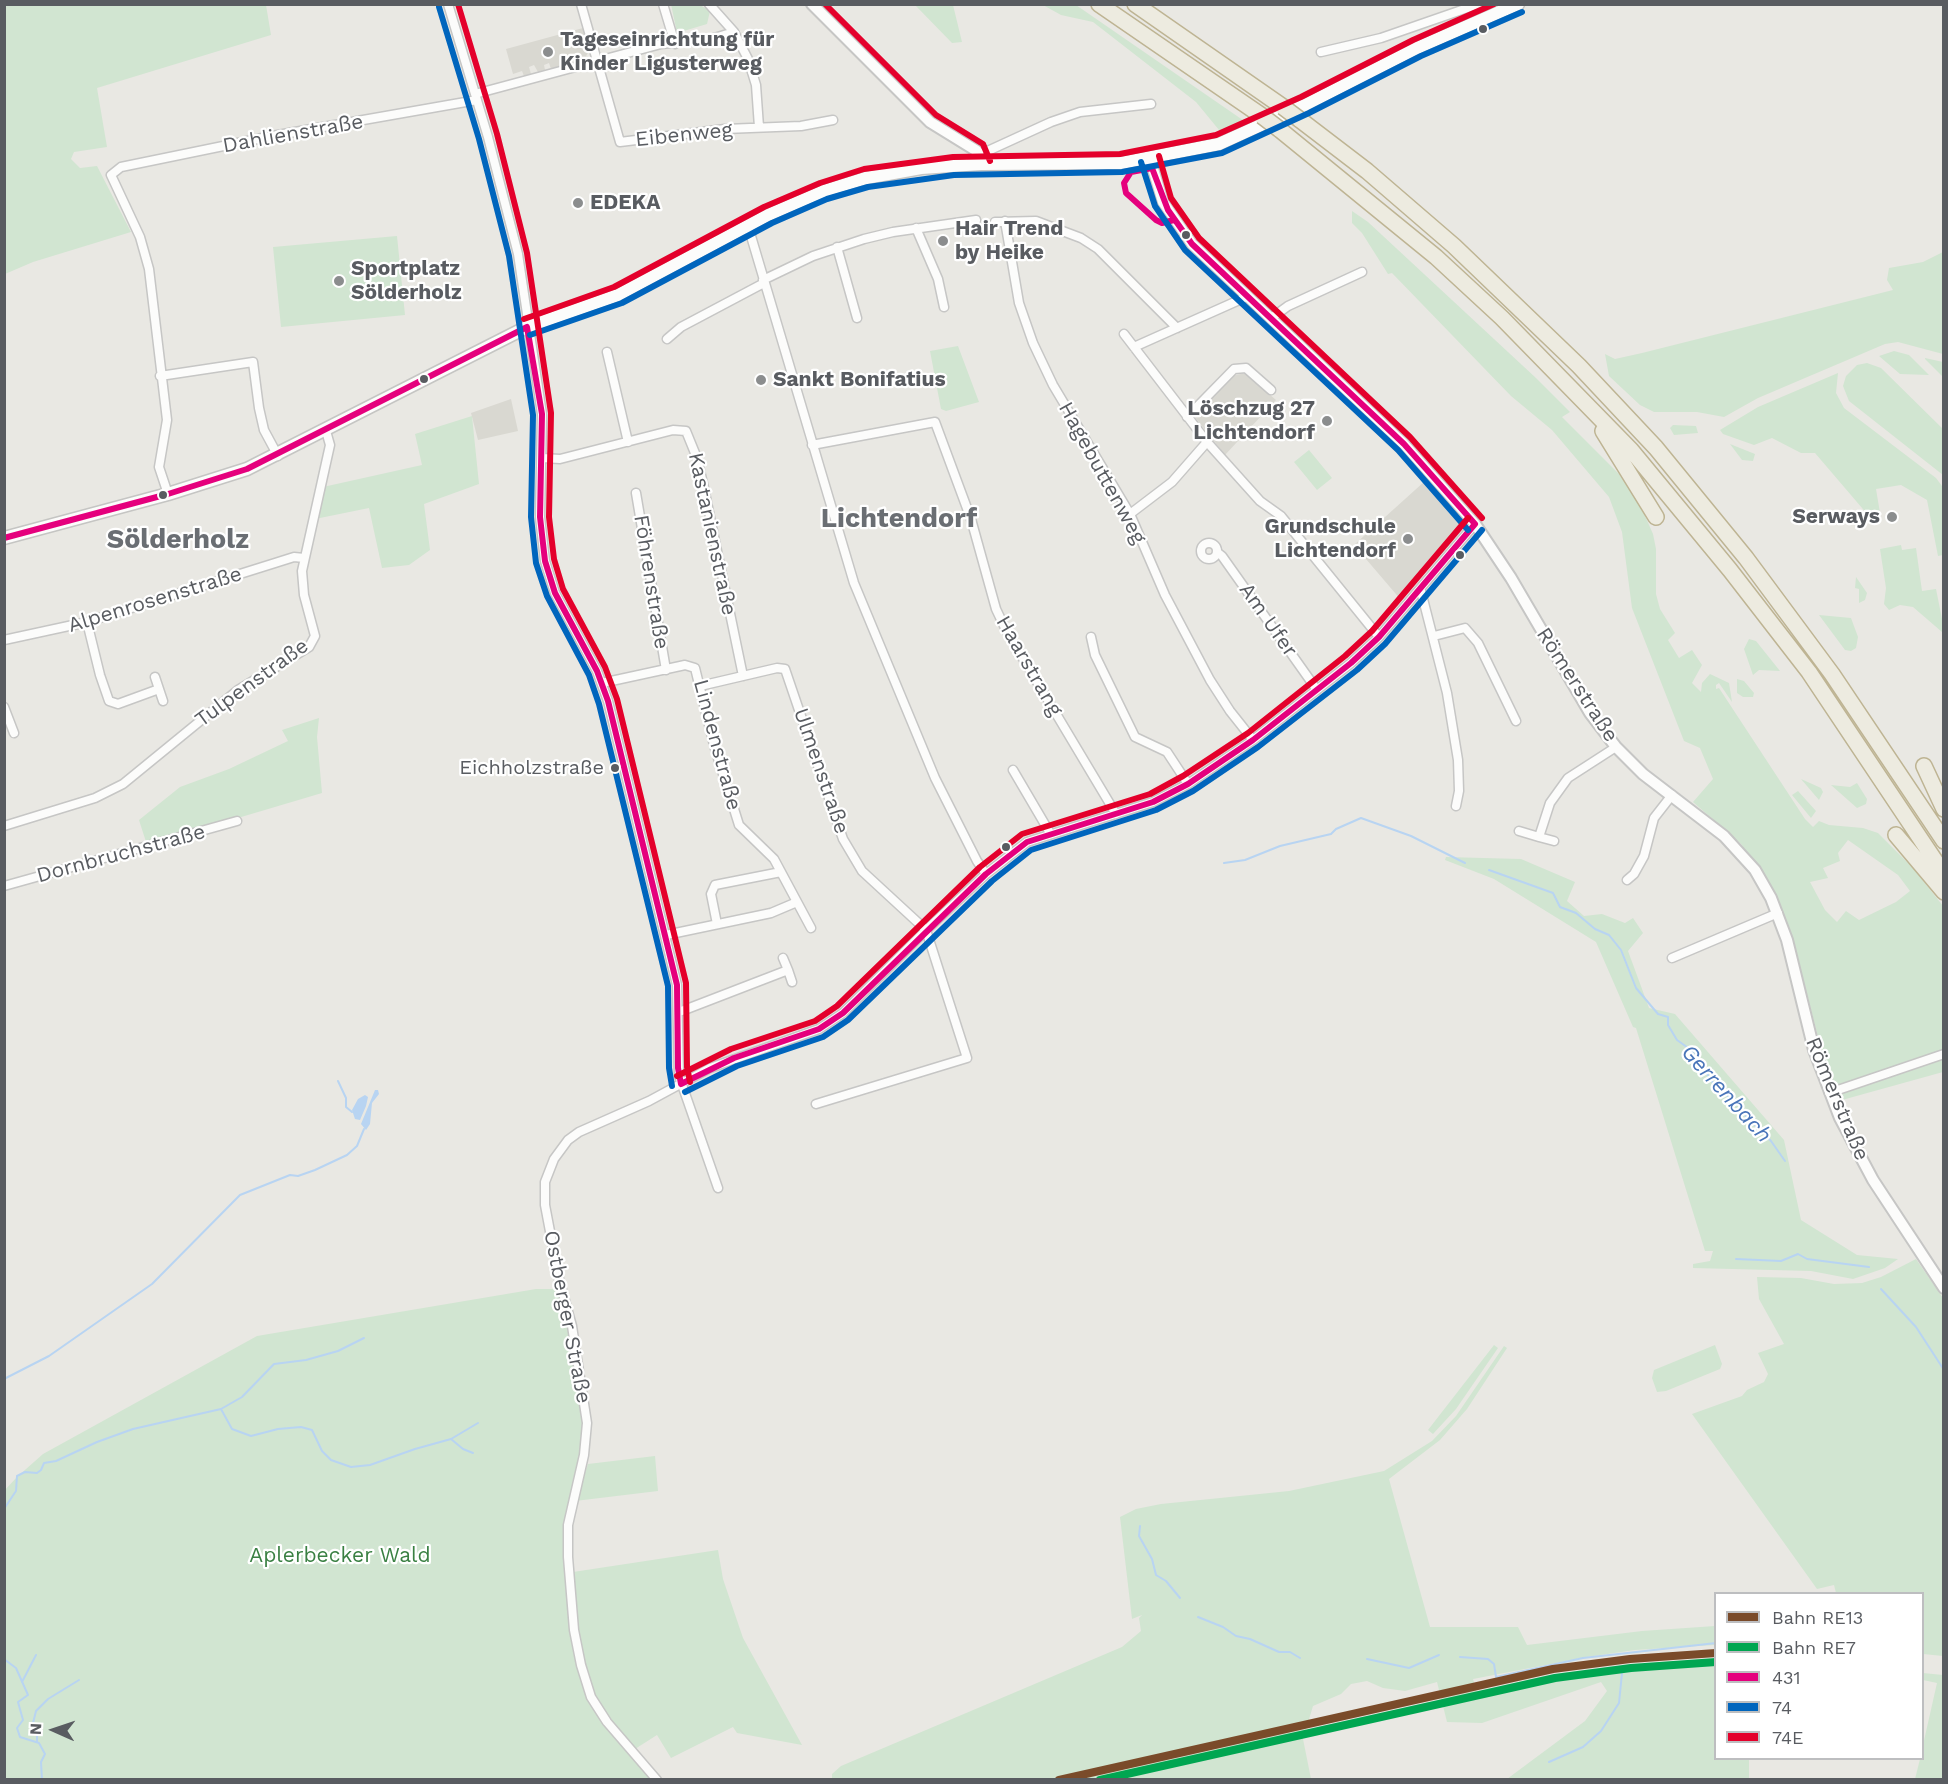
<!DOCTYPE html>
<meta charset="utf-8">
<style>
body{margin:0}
#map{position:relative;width:1948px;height:1784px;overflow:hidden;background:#e9e8e3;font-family:"Work Sans",sans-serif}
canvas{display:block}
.frame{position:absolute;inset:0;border:6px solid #595c61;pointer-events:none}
.legend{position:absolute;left:1714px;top:1592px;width:210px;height:168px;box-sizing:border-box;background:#fff;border:2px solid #bdbec0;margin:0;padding:8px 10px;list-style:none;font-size:18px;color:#595c61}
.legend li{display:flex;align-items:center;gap:12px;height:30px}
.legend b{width:30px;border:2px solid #bdbec0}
.north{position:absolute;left:24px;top:1700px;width:60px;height:60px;-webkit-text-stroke:4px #fff;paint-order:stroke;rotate:273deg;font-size:16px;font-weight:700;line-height:24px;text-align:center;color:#595c61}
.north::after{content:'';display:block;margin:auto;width:21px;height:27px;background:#595c61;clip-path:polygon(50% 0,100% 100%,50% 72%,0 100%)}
</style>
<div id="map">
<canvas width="1948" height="1784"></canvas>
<div class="frame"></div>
<ul class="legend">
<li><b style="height:8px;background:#7a4b2a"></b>Bahn RE13</li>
<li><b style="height:8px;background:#00a651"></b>Bahn RE7</li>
<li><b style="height:8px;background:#e5007d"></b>431</li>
<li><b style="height:8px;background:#0065bd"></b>74</li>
<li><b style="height:8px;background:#e4002b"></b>74E</li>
</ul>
<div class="north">N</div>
</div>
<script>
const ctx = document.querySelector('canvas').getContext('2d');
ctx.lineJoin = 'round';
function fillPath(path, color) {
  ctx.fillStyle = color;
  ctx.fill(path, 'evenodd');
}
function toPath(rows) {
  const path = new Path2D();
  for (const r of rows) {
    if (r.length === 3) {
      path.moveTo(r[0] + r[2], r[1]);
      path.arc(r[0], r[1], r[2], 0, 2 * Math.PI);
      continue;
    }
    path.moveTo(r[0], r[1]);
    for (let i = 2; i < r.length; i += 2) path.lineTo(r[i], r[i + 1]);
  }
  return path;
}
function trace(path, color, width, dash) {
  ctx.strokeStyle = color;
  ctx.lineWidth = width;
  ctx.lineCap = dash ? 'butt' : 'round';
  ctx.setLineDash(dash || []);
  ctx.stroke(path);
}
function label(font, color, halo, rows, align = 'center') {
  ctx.font = font + ' "Work Sans",sans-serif';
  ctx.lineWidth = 4.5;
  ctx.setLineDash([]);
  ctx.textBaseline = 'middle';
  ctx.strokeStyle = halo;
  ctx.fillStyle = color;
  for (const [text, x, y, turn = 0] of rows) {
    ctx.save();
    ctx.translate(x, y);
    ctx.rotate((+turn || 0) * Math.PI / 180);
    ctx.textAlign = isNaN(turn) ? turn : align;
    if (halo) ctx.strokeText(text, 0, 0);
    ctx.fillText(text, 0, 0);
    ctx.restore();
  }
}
fillPath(toPath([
 [583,28,589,51,585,58,551,69,549,63,544,65,545,70,538,72,534,65,529,67,531,74,524,76,522,71,513,74,506,49],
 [1245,373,1276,400,1225,455,1194,416,1228,377],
 [511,399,518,431,478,440,471,413],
 [1425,481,1462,524,1460,533,1401,600,1354,545]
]), '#d9d8d1');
fillPath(toPath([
 [5,4,266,5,271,35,97,88,107,147,74,152,71,159,80,168,97,166,131,232,33,262,5,274],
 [671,4,700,5,710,11,707,24,677,33],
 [915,5,953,5,962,42,952,43],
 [1043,5,1076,5,1250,125,1224,136,1196,102,1093,22,1061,15],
 [1352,211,1368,222,1536,378,1570,412,1562,417,1619,474,1642,509,1653,534,1656,549,1656,594,1660,609,1675,633,1668,640,1679,658,1692,650,1702,665,1692,683,1701,692,1702,683,1710,674,1729,683,1732,702,1719,683,1716,685,1716,689,1719,688,1805,819,1813,827,1819,821,1829,825,1863,828,1878,833,1913,868,1943,906,1943,1072,1842,1100,1824,1061,1803,978,1779,902,1764,876,1741,844,1693,802,1713,779,1700,748,1684,741,1632,608,1622,532,1609,497,1552,430,1511,396,1392,273,1388,274,1362,233,1352,223],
 [1848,840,1898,875,1910,891,1896,902,1859,920,1846,911,1837,922,1825,910,1810,882,1828,878,1823,868,1840,861,1838,853],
 [397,236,405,315,281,327,273,247],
 [1943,252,1943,354,1898,342,1885,344,1758,398,1724,417,1697,412,1654,412,1640,405,1609,376,1605,354,1615,359,1642,353,1893,290,1887,280,1889,268,1923,262],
 [958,346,979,402,946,411,941,409,930,351],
 [1894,351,1909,355,1929,375,1900,374,1879,356],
 [1925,358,1943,362,1943,377,1925,359],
 [1867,363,1881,368,1943,429,1943,475,1849,401,1843,386,1846,376,1857,365],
 [1838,373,1836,393,1844,408,1936,478,1942,486,1943,555,1938,556,1927,500,1901,485,1876,489,1880,513,1868,515,1815,453,1801,453,1772,438,1754,445,1723,434,1720,430,1758,407],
 [472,416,479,484,424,504,430,550,409,565,382,568,369,508,315,519,323,487,422,465,415,434],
 [1673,425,1696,426,1698,433,1674,435,1670,428],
 [1730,444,1755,454,1753,461,1742,460],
 [1309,450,1332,478,1317,490,1294,462],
 [1901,545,1902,550,1916,548,1922,591,1936,589,1943,624,1942,632,1913,607,1900,605,1889,610,1884,604,1886,588,1880,549],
 [1856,577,1867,593,1865,600,1859,603,1859,589,1855,588],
 [1819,615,1851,618,1858,637,1856,648,1851,651,1845,650],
 [1749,639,1756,641,1780,671,1759,670,1753,675,1744,649],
 [1737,679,1744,681,1754,693,1753,697,1743,697,1737,693],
 [319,718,317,737,322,793,147,845,139,820,180,787,229,769,288,741,282,730],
 [1801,779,1821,788,1823,792,1819,800],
 [1857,783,1867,799,1866,804,1857,808,1831,785,1850,787],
 [1798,791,1816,811,1811,818,1792,795],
 [1446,857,1521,859,1575,882,1567,901,1584,916,1602,914,1625,923,1633,918,1643,933,1628,951,1649,1008,1675,1014,1784,1140,1801,1220,1857,1255,1898,1259,1885,1268,1853,1279,1811,1271,1693,1268,1693,1264,1710,1261,1713,1251,1705,1251,1636,1028,1633,1027,1596,942,1494,879,1445,860],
 [1916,1259,1943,1298,1943,1656,1923,1654,1922,1594,1836,1593,1834,1585,1817,1589,1692,1414,1742,1396,1747,1390,1764,1382,1768,1374,1758,1353,1784,1344,1759,1299,1757,1277,1801,1278,1834,1284,1862,1283,1881,1277],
 [536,1289,557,1289,571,1326,585,1441,568,1511,573,1631,590,1697,655,1779,5,1780,4,1491,17,1477,43,1454,257,1336],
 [1494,1345,1498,1348,1456,1409,1433,1434,1428,1430],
 [1715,1345,1722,1364,1720,1369,1666,1391,1657,1392,1652,1378,1654,1370],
 [1504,1346,1507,1348,1467,1409,1440,1440,1389,1479,1430,1627,1518,1627,1527,1645,1642,1631,1715,1626,1715,1645,1635,1650,1587,1657,1473,1679,1478,1696,1536,1682,1594,1674,1651,1666,1715,1663,1716,1758,1749,1759,1749,1779,1507,1779,1585,1721,1607,1691,1601,1682,1482,1723,1447,1722,1437,1682,1405,1691,1383,1688,1367,1681,1351,1684,1341,1694,1313,1706,1303,1739,1311,1779,832,1779,832,1774,841,1766,1122,1647,1141,1631,1139,1618,1142,1615,1132,1619,1120,1517,1136,1509,1161,1504,1289,1491,1384,1471,1432,1441,1456,1416],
 [655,1456,658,1491,575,1501,588,1464],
 [718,1550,723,1579,743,1638,802,1745,737,1733,733,1727,671,1758,657,1735,635,1749,608,1720,593,1696,579,1651,573,1572],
 [1923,1673,1943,1675,1943,1779,1915,1779,1920,1759,1922,1758,1923,1745,1937,1683,1923,1680]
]), '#d1e5d1');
fillPath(toPath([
 [375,1090,378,1090,379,1094,372,1103,370,1124,366,1130,361,1124],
 [365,1095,368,1097,366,1106,360,1120,355,1119,352,1110,358,1099]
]), '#b8d4f2');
trace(toPath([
 [1224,863,1245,860,1280,846,1331,834,1336,829,1361,818,1411,836,1465,863],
 [1489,870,1553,893,1560,907,1576,913,1595,929,1609,935,1621,950,1636,988,1658,1014,1668,1017,1668,1025,1677,1040,1691,1050,1717,1089,1739,1103,1746,1116,1771,1141,1785,1161],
 [338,1081,346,1098,346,1107,352,1112],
 [1736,1259,1781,1261,1798,1254,1807,1259,1869,1267],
 [1881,1289,1916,1327,1944,1370],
 [4,1379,49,1356,152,1284,240,1195,290,1175,298,1176,315,1170,347,1155,357,1146,364,1129],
 [221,1409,242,1397,274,1364,306,1360,338,1351,364,1338],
 [451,1439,463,1449,473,1453],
 [4,1509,16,1491,17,1476,25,1472,37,1473,41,1470,44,1463,56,1461,97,1442,133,1429,221,1409,232,1429,251,1436,278,1429,301,1427,312,1430,322,1451,331,1460,351,1467,370,1465,415,1449,451,1439,478,1423],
 [1140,1526,1139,1536,1152,1559,1156,1575,1166,1581,1180,1598],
 [1198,1617,1223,1627,1236,1636,1250,1639,1279,1652,1290,1652,1300,1658],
 [1460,1657,1488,1659,1494,1664,1496,1677,1583,1658,1716,1643],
 [4,1659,16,1668,28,1695,18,1702,23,1720,17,1728,20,1737,39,1743,45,1754,41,1762,42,1780],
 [1367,1659,1409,1668,1439,1655],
 [22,1682,36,1655],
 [37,1742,37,1732,32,1727,36,1711,48,1699,79,1680],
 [1549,1762,1583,1747,1601,1731,1619,1703,1622,1673]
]), '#b8d4f2', 2);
const minor = toPath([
 [448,4,488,137,518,254,542,414,540,517,545,561,555,593,597,671,608,701,677,985,679,1076,718,1188],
 [581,4,620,142,725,129,801,126,833,120],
 [663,4,675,44],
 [709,4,734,32,748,59,756,85,759,127],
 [1321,52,1381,38,1479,4],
 [475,94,661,44,711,39,734,32],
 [979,155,1051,122,1080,112,1151,104],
 [1005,221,1019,303,1033,343,1053,385,1130,514,1165,595,1210,680,1230,711,1253,740],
 [995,222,1036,221,1081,238,1098,249,1177,328],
 [748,226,854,583,935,778,977,861,986,874],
 [916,228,938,279,944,307],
 [837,247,857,318],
 [763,280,813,256,864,239,893,232,976,220],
 [1270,319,1288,306,1362,272],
 [1124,334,1207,442,1260,501,1281,516,1379,637],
 [667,339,681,327,764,283],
 [1134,347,1246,297],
 [607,352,628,442],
 [160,376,253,362,259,408,264,430,278,456],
 [1187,417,1234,369,1246,368,1271,390],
 [812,445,935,422,971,519,996,609,1006,630,1116,814],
 [543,458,560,459,673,430,686,431,697,458,704,488,743,676],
 [636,493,666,670],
 [168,494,159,467,167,420,149,269,140,237,111,175,121,167,272,136,477,100],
 [1130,514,1172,482,1207,442],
 [1209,551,8],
 [1217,552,1222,556,1317,690],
 [1421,591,1447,693,1458,760,1459,791,1456,806],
 [87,622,100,675,109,701,118,704,159,689],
 [1434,636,1465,628,1478,643,1516,721],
 [1091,637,1095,655,1135,737,1167,752,1188,784],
 [4,640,87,622,275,563,294,557,304,558],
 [155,677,163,701],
 [602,683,685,665,695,668,714,745,739,825,774,859,811,928],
 [700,686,777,668,785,669,843,839,862,871,926,930,967,1058,816,1104],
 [4,707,14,733],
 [1013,770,1050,833],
 [4,826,95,798,123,784,238,690,309,647,315,636,304,595,302,571,330,445,326,431],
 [1519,831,1539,837,1550,803,1568,778,1616,747],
 [1539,837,1554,841],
 [1627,880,1634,874,1644,856,1654,818,1672,795],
 [4,886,237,821],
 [717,924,711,894,715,885,781,872],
 [666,935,771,913,797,902],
 [1672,958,1778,913],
 [788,970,792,982],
 [679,1012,788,970,783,958],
 [1829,1093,1944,1054],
 [657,1780,607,1722,591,1697,581,1665,574,1630,568,1557,568,1525,584,1455,587,1423,572,1326,559,1279,545,1205,545,1182,554,1159,568,1140,579,1132,649,1101,710,1068,819,1029,843,1013,926,930,986,874,1027,842,1153,802,1188,784,1253,740,1351,663,1379,637,1475,524]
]);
const tertiary = toPath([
 [812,4,930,122,977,151,981,164],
 [1150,159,1163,202,1192,244,1404,444,1475,524,1511,578,1590,713,1616,747,1643,774,1724,836,1755,870,1771,898,1787,940,1814,1050,1840,1118,1873,1180,1944,1288]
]);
const secondary = toPath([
 [4,538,168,494,247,469,527,327,618,295,768,215,824,191,866,178,921,168,981,164,1121,163,1219,144,1305,105,1417,48,1518,4]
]);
const motorway = toPath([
 [1099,4,1262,116],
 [1135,4,1283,107],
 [1299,119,1367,171,1454,246,1579,366,1656,448,1746,558,1832,674,1944,841],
 [1279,129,1436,257,1502,318,1631,450,1730,570,1809,672,1944,874],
 [1603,431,1656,517],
 [1924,766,1944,809],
 [1896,835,1944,892]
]);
trace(minor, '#c6c6c5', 11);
trace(tertiary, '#c6c6c5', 14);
trace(secondary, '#c5c5c3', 15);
trace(motorway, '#beb493', 18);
trace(minor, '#fcfcfb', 8);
trace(tertiary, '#fcfcfb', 10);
trace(secondary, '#fcfcfb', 12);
trace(motorway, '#edebe0', 15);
const motorwayBridge = toPath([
 [1283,107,1299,119],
 [1262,116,1279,129]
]);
trace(motorwayBridge, '#beb493', 18, []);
trace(motorwayBridge, '#edebe0', 15);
trace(toPath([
 [1152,168,1168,210,1192,244,1404,444,1475,524],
 [1152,168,1131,172,1124,183,1126,193,1156,220,1162,223,1174,220],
 [527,327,542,414,540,517,545,561,555,593,597,671,608,701,677,985,678,1068,681,1084],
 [4,538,168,494,247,469,527,327],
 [681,1084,734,1058,819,1029,843,1013,986,874,1027,842,1153,802,1188,784,1253,740,1351,663,1379,637,1475,524]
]), '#e5007d', 6);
trace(toPath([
 [439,7,479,139,509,256,533,415,531,517,536,563,547,596,589,675,599,704,668,986,669,1068,672,1086],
 [1141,162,1155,206,1185,250,1398,450,1468,530],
 [530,335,622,303,772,223,827,199,868,187,954,175,1122,172,1222,153,1309,113,1421,56,1522,12],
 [685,1092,737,1066,823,1037,848,1020,992,881,1031,850,1156,810,1193,791,1258,747,1357,670,1385,644,1482,530]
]), '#0065bd', 6);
trace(toPath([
 [458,4,497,134,527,253,551,413,549,517,554,559,563,589,605,667,617,699,686,983,687,1067,690,1082],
 [825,4,936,115,983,144,990,161],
 [1159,156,1171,198,1199,238,1410,437,1482,518],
 [524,319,614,287,764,207,820,183,864,169,953,157,1120,154,1216,135,1301,97,1413,40,1494,4],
 [677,1076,731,1049,815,1021,837,1006,980,867,1022,834,1150,794,1183,776,1248,733,1345,656,1372,631,1468,518]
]), '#e4002b', 6);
trace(toPath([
 [1059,1780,1553,1669,1630,1659,1716,1653]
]), '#7a4b2a', 8);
trace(toPath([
 [1100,1780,1555,1678,1631,1668,1716,1662]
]), '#00a651', 8);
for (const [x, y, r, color] of [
 [1483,29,5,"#595c61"],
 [548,52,6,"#8b8d8e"],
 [578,203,6,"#8b8d8e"],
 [1186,235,5,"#595c61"],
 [943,241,6,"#8b8d8e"],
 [339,281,6,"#8b8d8e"],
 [424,379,5,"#595c61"],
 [761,380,6,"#8b8d8e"],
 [1327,421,6,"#8b8d8e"],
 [163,495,5,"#595c61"],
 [1892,517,6,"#8b8d8e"],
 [1408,539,6,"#8b8d8e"],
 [1460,555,5,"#595c61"],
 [615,768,5,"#595c61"],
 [1006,847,5,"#595c61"]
]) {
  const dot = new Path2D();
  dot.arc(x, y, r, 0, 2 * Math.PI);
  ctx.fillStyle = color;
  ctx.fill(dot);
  trace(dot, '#fff', 2);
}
label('20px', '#595c61', '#fff', [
 ["Eichholzstraße",604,768]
], 'right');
label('bold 21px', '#595c61', '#fff', [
 ["Tageseinrichtung für",560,40],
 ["Kinder Ligusterweg",560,64],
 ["EDEKA",590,203],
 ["Hair Trend",955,229],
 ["by Heike",955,253],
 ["Sportplatz",351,269],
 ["Sölderholz",351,293],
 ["Sankt Bonifatius",773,380],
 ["Löschzug 27",1315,409,"right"],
 ["Lichtendorf",1315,433,"right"],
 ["Serways",1880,517,"right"],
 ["Grundschule",1396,527,"right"],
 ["Lichtendorf",1396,551,"right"]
], 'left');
label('21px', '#595c61', '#fff', [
 ["Dahlienstraße",293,134,-10],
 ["Eibenweg",684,135,-6],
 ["Hagebuttenweg",1102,473,61],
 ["Kastanienstraße",712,534,78],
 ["Föhrenstraße",651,582,81],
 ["Alpenrosenstraße",155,600,-17],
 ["Am Ufer",1268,620,55],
 ["Haarstrang",1029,666,60],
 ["Tulpenstraße",252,683,-36],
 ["Römerstraße",1577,685,57],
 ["Lindenstraße",717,745,75],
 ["Ulmenstraße",821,771,71],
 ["Dornbruchstraße",121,854,-15],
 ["Römerstraße",1837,1099,67],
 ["Ostberger Straße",567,1317,79]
]);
label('21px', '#3a8043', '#fff', [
 ["Aplerbecker Wald",340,1556]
]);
label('italic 22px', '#4975b9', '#fff', [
 ["Gerrenbach",1726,1094,48]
]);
label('bold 27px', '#6a6e73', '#fff', [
 ["Lichtendorf",899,519],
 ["Sölderholz",178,540]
]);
</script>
